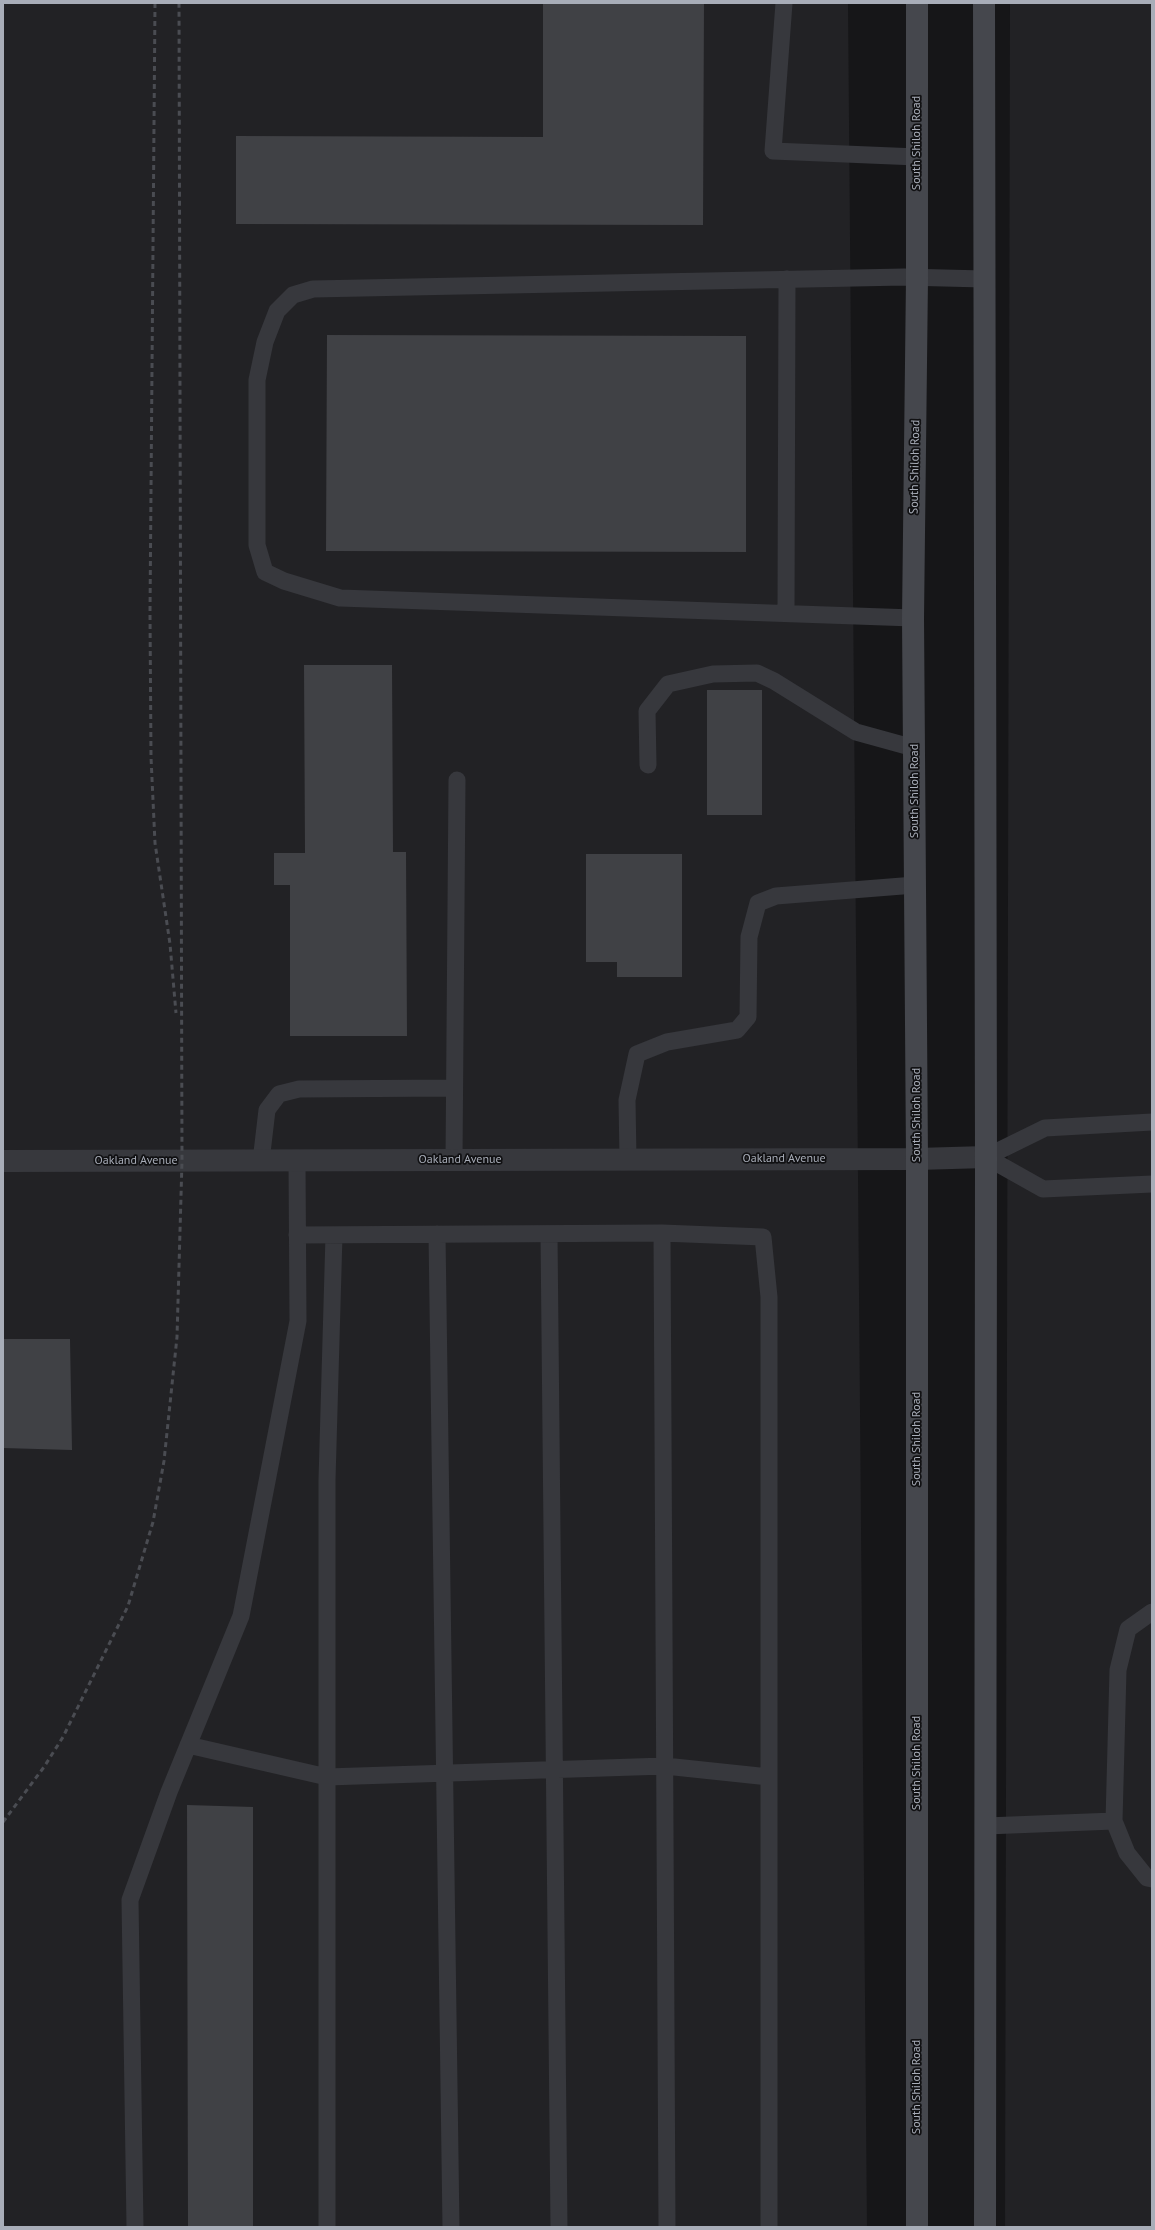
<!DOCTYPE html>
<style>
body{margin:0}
#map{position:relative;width:1155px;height:2230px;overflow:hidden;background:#161618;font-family:"PT Sans",sans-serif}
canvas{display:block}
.frame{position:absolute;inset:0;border:4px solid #a8adb8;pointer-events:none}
</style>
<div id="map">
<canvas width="1155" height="2230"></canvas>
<div class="frame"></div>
</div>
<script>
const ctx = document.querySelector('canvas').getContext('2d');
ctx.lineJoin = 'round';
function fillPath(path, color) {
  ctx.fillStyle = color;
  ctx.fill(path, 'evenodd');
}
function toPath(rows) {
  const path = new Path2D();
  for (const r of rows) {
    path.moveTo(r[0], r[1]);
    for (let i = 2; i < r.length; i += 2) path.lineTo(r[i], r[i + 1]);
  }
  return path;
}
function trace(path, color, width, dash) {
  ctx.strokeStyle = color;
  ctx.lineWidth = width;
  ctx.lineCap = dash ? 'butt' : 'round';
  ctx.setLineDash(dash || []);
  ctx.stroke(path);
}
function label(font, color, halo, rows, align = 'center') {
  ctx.font = font + ' "PT Sans",sans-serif';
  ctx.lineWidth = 3.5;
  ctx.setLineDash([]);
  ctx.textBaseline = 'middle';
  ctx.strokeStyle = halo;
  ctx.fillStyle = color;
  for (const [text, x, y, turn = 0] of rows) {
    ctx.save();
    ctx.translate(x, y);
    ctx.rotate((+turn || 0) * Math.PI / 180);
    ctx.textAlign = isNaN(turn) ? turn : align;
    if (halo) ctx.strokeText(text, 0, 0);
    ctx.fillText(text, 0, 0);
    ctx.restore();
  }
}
fillPath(toPath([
 [3,3,848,3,867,2227,3,2227],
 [1010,3,1152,3,1152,2227,1005,2227]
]), '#222225');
fillPath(toPath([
 [543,3,704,3,703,225,236,224,236,136,543,137],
 [327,335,746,336,746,552,326,551],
 [304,665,392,665,393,852,406,852,407,1036,290,1036,290,885,274,885,274,853,305,853],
 [707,690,762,690,762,815,707,815],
 [586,854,682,854,682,977,617,977,617,962,586,962],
 [3,1339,70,1339,72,1450,3,1448],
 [187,1805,253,1807,253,2227,188,2227]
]), '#404145');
trace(toPath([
 [784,3,773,151,917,157],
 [786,613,787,279],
 [913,618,340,598,284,581,265,572,257,545,257,380,265,342,277,311,293,295,313,289,904,277,984,279],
 [648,765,647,711,668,684,713,674,757,673,774,681,856,732,914,748],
 [986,1157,1043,1189,1152,1184],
 [986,1157,1045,1128,1152,1122],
 [628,1159,627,1100,637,1054,667,1042,737,1030,748,1017,749,937,758,903,776,896,915,885],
 [454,1160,457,780],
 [261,1161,267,1110,279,1094,299,1089,454,1088],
 [662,1233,667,2227],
 [437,1234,451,2227],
 [549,1234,559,2227],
 [297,1235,662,1233,763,1237,769,1297,769,2227],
 [1152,1612,1128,1629,1118,1670,1114,1821,1127,1853,1147,1878,1152,1879],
 [188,1745,327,1777,665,1766,769,1777],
 [986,1826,1114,1821],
 [135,2227,130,1900,169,1792,241,1616,298,1321,297,1161],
 [327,2227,327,1480,334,1235]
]), '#37383d', 17);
trace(toPath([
 [3,1161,917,1159,986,1157]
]), '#37383d', 22);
trace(toPath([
 [984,3,986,1157,985,2227],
 [917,2227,917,1159,913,618,917,278,917,3]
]), '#45474d', 22);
trace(toPath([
 [155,3,150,613,151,757,155,843,170,944,176,1013],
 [3,1822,44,1767,63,1737,128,1606,153,1522,164,1461,177,1337,182,1161,179,3]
]), '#4a4c52', 3, [5, 4]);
label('12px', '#a8adb8', '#111113', [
 ["South Shiloh Road",917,143,-90],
 ["South Shiloh Road",915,467,-89],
 ["South Shiloh Road",915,791,-90],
 ["South Shiloh Road",917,1115,-90],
 ["Oakland Avenue",784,1159],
 ["Oakland Avenue",460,1160],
 ["Oakland Avenue",136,1161],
 ["South Shiloh Road",917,1439,-90],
 ["South Shiloh Road",917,1763,-90],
 ["South Shiloh Road",917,2087,-90]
]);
</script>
